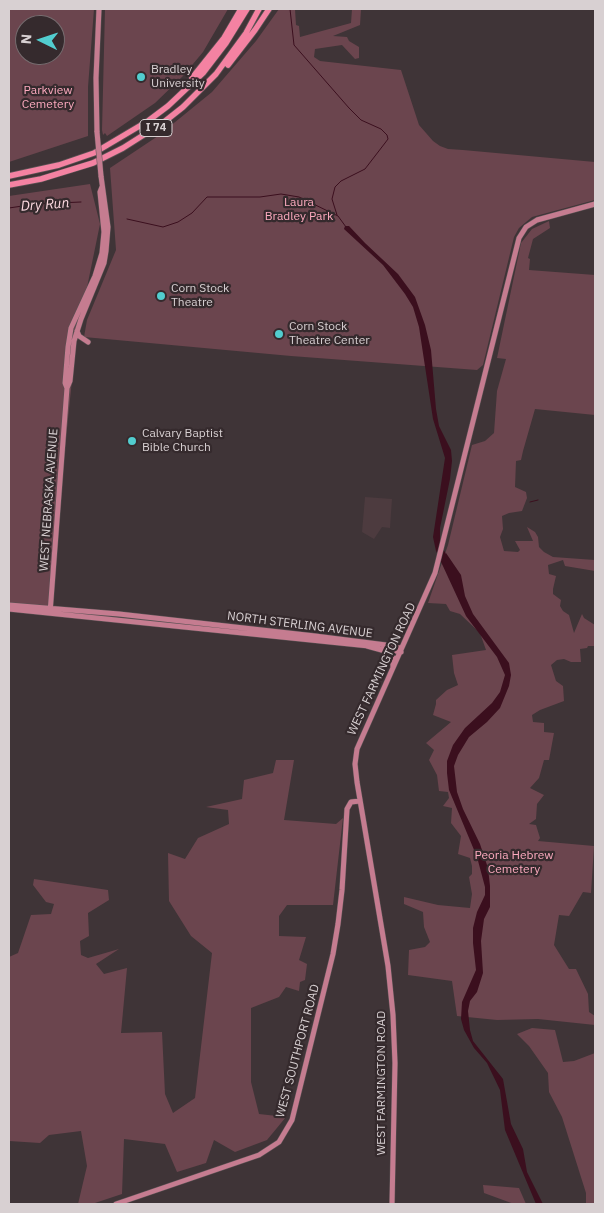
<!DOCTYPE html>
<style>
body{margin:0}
#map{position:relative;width:604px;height:1213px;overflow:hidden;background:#3f3437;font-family:"IBM Plex Sans",sans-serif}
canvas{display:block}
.frame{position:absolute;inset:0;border:10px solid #d8d0d2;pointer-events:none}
.north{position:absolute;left:15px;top:15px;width:50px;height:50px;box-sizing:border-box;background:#352a2d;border:1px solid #766c6f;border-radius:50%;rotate:274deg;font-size:14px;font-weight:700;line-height:20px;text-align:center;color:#d8d0d2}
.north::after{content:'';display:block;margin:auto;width:18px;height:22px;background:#52cdcf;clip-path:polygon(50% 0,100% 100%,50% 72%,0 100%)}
</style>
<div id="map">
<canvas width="604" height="1213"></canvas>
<div class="frame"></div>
<div class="north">N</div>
</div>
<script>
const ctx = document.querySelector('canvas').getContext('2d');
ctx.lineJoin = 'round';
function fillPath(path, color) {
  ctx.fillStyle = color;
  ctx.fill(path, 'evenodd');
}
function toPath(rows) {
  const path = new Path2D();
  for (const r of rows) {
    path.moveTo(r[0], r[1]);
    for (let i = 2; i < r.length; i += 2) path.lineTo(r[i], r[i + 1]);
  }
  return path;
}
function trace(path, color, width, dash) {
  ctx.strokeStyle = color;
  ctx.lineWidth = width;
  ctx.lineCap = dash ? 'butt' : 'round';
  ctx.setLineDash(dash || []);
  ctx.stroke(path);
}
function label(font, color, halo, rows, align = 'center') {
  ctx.font = font + ' "IBM Plex Sans",sans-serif';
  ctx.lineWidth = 4.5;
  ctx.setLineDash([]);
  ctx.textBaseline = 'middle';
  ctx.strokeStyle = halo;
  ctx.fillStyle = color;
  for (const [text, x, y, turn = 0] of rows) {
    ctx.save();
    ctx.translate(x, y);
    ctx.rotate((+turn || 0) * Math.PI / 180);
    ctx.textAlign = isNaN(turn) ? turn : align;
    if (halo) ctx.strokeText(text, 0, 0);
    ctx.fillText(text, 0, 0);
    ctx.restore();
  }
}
fillPath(toPath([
 [365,497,392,499,390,528,382,527,374,539,362,532]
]), '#4d3b3f');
fillPath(toPath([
 [9,9,94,9,88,87,88,136,9,162],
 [25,25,55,25,55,55,25,55],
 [105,9,228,9,203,52,183,76,155,103,107,136,105,133,103,135,102,130],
 [279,9,295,9,296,25,299,26,300,37,351,23,352,9,361,9,360,25,333,36,347,37,349,41,359,47,359,58,355,59,342,45,315,49,314,57,320,61,401,70,419,125,433,141,440,146,448,149,463,150,595,162,595,200,532,217,519,228,514,237,483,365,477,370,291,356,84,337,87,320,116,250,110,168,158,136,212,92,256,41],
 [90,184,100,224,76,341,48,613,9,610,9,196],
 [549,221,550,228,533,239,528,258,530,259,529,270,595,275,595,415,535,409,523,451,521,460,516,461,515,487,526,492,527,498,522,511,509,513,502,516,503,529,500,537,504,551,518,552,520,550,515,541,533,541,527,527,535,532,538,537,539,547,544,552,553,557,595,560,595,571,565,566,563,560,548,565,549,574,556,576,553,589,553,594,561,600,560,606,563,611,569,615,574,633,582,614,584,618,595,625,595,651,595,646,588,646,587,648,580,649,581,662,571,662,564,659,557,660,551,665,556,681,563,686,564,701,540,710,532,715,533,722,544,723,544,732,554,733,549,760,544,760,539,778,530,788,544,795,537,804,536,819,529,824,536,825,540,838,538,841,594,846,591,893,583,892,569,916,559,915,554,945,569,969,576,969,588,994,589,1012,595,1016,595,1025,538,1019,497,1020,457,1016,452,981,408,975,409,950,425,947,430,942,424,927,423,912,404,904,404,897,438,905,470,908,472,894,469,877,472,874,472,866,470,858,458,854,461,836,451,823,452,808,443,806,449,798,448,792,439,791,437,775,429,760,434,750,426,743,451,722,433,715,436,704,436,700,447,690,458,685,454,673,452,655,486,650,480,633,460,614,450,611,446,604,428,603,448,545,472,445,485,441,494,433,497,391,506,359,497,358,521,243,532,229],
 [276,760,294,760,284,820,336,824,343,818,333,905,287,905,279,916,279,936,306,937,299,960,307,964,305,980,300,982,299,991,286,987,279,997,251,1008,251,1082,259,1114,286,1117,267,1140,235,1152,214,1140,206,1163,177,1172,165,1144,124,1139,122,1194,92,1204,78,1204,87,1166,81,1131,49,1135,40,1143,9,1141,9,957,18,953,31,915,51,914,54,904,46,902,33,885,34,879,108,890,109,900,88,913,89,936,80,941,81,955,88,958,119,949,96,964,104,974,127,968,121,1033,162,1032,165,1094,173,1113,195,1098,212,953,191,936,169,901,168,853,185,859,198,838,229,824,228,810,206,807,242,799,244,780,273,773],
 [532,1028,555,1030,563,1062,574,1061,595,1053,595,1204,586,1204,586,1193,562,1117,549,1092,548,1073,529,1046,517,1034],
 [483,1185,519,1188,526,1204,514,1204,484,1193]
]), '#6b454e');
fillPath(toPath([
 [345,226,349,226,365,243,398,274,415,297,425,325,431,350,436,409,439,426,451,450,452,461,450,479,440,528,440,543,446,554,446,553,461,575,465,596,473,614,509,663,511,675,509,686,500,708,487,722,469,737,458,755,454,766,457,792,463,809,480,844,488,868,490,886,490,907,484,919,481,941,483,973,477,992,470,1001,468,1011,470,1030,473,1041,503,1079,511,1124,523,1149,527,1172,543,1204,536,1204,505,1130,500,1090,487,1063,474,1048,464,1030,461,1019,462,1002,476,970,473,943,473,928,477,912,485,895,485,887,477,857,449,790,447,773,447,761,453,745,465,728,492,703,500,692,505,675,497,657,466,616,436,551,433,537,445,458,433,419,419,327,413,307,405,294,383,265,344,229]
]), '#3b0f1e');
trace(toPath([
 [290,9,294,45,349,108,361,120,381,129,387,135,388,139,385,143,365,169,341,181,335,187,332,199,337,215],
 [9,208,36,204,81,202],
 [127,219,163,227,178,222,192,213,207,197,260,197,281,194,299,197,338,216,346,227],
 [530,502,538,500]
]), '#3b0f1e', 1);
const major = toPath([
 [97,132,96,78,99,9],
 [77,331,79,336,88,342],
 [67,388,65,383,68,347,71,328,95,276,102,253,104,232,100,192,102,187],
 [9,605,119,614,315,636,394,646,400,648,401,652],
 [9,609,369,646],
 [50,613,67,388,70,381,74,341,81,319,104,263,106,251,108,227,101,176],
 [367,646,389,652,393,657,393,667],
 [382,648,401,652],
 [116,1204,259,1155,279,1142,292,1120,333,954,338,924,342,890,347,809,351,802,360,801],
 [392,1204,395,1063,393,1015,388,966,357,782,355,764,357,749,435,573,519,238,526,227,537,220,595,204]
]);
const highway = toPath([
 [228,65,255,30,269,9],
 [192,78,224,38,241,9],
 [9,176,59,165,94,153,148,121,168,106,203,73,226,43,247,9],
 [9,185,41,179,93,163,123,148,164,122,183,107,216,74,246,33,259,9]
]);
trace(major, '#5b5254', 6);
trace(highway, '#5b5254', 7);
trace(major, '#c57c90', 5);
trace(highway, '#f482a2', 5.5);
const majorBridge = toPath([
 [97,132,101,176]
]);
trace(majorBridge, '#5b5254', 6, []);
trace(majorBridge, '#c57c90', 5);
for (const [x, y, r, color] of [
 [141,77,5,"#52cdcf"],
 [161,296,5,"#52cdcf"],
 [279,334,5,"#52cdcf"],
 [132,441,5,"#52cdcf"]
]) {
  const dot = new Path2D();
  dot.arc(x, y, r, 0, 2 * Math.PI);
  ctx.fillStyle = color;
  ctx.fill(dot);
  trace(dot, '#352a2d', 2);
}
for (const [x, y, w] of [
 [156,128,32]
]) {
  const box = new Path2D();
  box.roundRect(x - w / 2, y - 8.5, w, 17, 4);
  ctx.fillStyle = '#352a2d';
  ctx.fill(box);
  trace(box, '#d8d0d2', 1);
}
label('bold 11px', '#d8d0d2', null, [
 ["I 74",156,128]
]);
label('12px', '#d8d0d2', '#352a2d', [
 ["Bradley",151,70],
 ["University",151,84],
 ["Corn Stock",171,289],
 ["Theatre",171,303],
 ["Corn Stock",289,327],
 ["Theatre Center",289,341],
 ["Calvary Baptist",142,434],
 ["Bible Church",142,448]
], 'left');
label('12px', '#fdaabf', '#352a2d', [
 ["Parkview",48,91],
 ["Cemetery",48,105],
 ["Laura",299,203],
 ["Bradley Park",299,217],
 ["Peoria Hebrew",514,856],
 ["Cemetery",514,870]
]);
label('12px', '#d8d0d2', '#352a2d', [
 ["WEST NEBRASKA AVENUE",49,500,-86],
 ["NORTH STERLING AVENUE",300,625,7],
 ["WEST FARMINGTON ROAD",382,669,-65],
 ["WEST SOUTHPORT ROAD",298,1051,-75],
 ["WEST FARMINGTON ROAD",382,1083,-90]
]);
label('italic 14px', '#fcd9e0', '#352a2d', [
 ["Dry Run",45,205,-4]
]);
</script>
